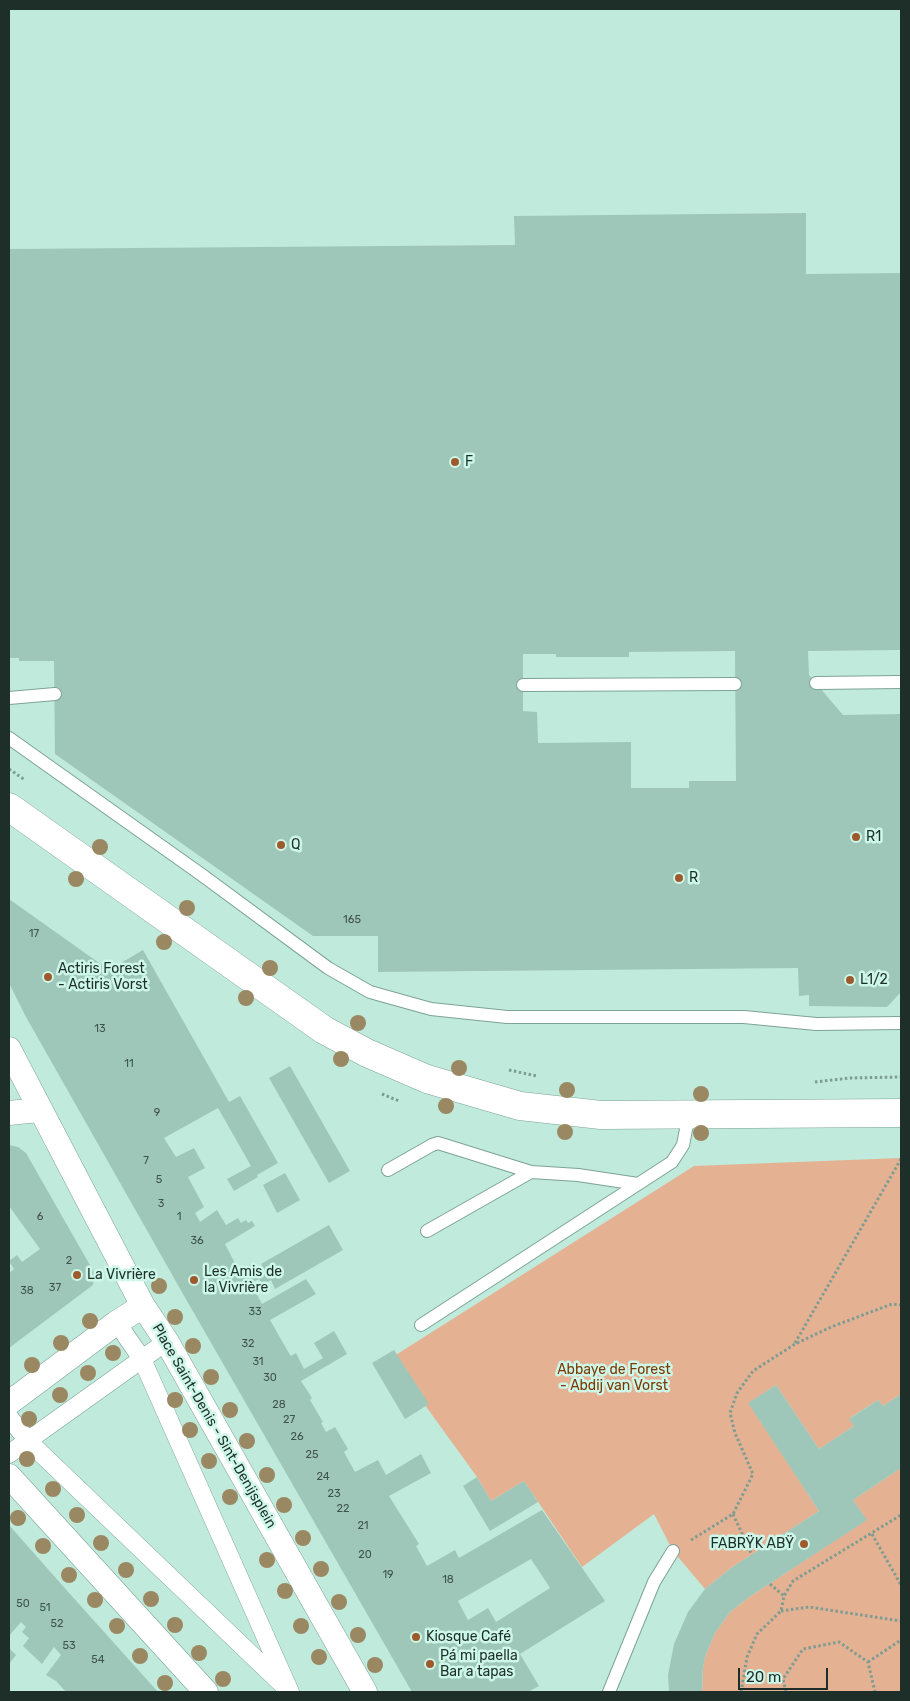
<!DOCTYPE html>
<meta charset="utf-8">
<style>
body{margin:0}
#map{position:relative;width:910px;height:1701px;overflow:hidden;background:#c0eadb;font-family:Rubik,sans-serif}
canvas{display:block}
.frame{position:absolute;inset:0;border:10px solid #1e2e29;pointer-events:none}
.scale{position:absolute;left:738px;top:1668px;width:90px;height:22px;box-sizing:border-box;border:2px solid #1e2e29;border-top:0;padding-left:6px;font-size:15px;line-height:18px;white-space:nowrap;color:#1e2e29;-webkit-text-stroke:4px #cdf7e8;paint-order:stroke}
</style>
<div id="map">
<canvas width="910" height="1701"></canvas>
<div class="frame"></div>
<div class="scale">20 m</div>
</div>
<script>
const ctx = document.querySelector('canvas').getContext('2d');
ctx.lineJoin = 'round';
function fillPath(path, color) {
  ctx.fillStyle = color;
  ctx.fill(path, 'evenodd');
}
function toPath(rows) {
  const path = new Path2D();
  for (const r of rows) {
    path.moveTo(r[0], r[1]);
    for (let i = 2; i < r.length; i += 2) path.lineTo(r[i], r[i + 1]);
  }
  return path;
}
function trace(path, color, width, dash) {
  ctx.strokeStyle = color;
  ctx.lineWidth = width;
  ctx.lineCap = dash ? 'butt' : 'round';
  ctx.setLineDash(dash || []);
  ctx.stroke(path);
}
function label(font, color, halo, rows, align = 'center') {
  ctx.font = font + ' Rubik,sans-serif';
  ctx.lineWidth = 5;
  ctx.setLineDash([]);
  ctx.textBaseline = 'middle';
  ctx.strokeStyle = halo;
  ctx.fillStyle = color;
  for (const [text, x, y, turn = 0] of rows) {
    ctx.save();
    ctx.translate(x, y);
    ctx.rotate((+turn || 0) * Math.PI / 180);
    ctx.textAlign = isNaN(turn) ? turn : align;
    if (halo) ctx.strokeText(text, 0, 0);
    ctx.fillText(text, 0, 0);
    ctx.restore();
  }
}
fillPath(toPath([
 [901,1158,901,1394,883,1406,878,1400,850,1418,854,1426,819,1449,776,1385,749,1403,819,1511,731,1568,705,1589,673,1551,654,1514,582,1567,524,1481,491,1501,477,1477,391,1358,694,1166],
 [901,1468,901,1692,702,1692,703,1667,706,1654,715,1633,730,1612,749,1597,866,1520,853,1500]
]), '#e5b193');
fillPath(toPath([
 [806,213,806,274,901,273,901,650,808,651,809,675,843,715,901,714,901,992,887,1007,809,1006,809,995,799,996,798,968,378,972,378,936,313,936,55,754,54,661,19,661,19,658,9,658,9,249,515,245,514,216],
 [735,651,736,781,689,781,689,788,631,788,631,742,538,743,537,712,523,711,523,654,556,654,556,657,629,657,629,652],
 [9,899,109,970,143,950,229,1102,240,1096,278,1163,257,1175,258,1177,234,1191,227,1179,251,1166,218,1108,164,1138,176,1157,194,1148,205,1168,188,1177,204,1207,195,1213,200,1222,217,1210,226,1225,238,1218,241,1223,246,1220,248,1223,252,1221,255,1226,225,1244,239,1271,251,1264,258,1277,266,1273,261,1264,329,1225,343,1250,275,1289,271,1280,262,1285,259,1279,251,1283,262,1304,306,1279,316,1294,270,1320,290,1355,291,1356,296,1353,304,1369,323,1358,314,1343,334,1331,347,1354,301,1381,312,1398,310,1400,323,1422,321,1423,326,1432,335,1427,348,1449,344,1452,355,1472,378,1460,386,1475,421,1454,431,1473,389,1496,419,1544,416,1546,427,1566,455,1550,459,1558,542,1510,605,1601,520,1654,539,1686,528,1692,412,1692,187,1301,26,1017,9,983],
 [531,1559,550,1588,496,1622,488,1608,468,1620,458,1601],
 [290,1066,350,1171,329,1183,269,1078],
 [9,1145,18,1147,26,1153,95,1274,93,1285,9,1348,9,1273,14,1269,9,1261,17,1255,22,1262,40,1249,9,1206],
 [285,1173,300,1200,277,1213,263,1185],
 [394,1350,429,1404,405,1419,372,1363],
 [776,1385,819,1449,854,1426,849,1419,878,1400,883,1406,901,1394,901,1468,853,1500,867,1520,749,1597,730,1612,715,1633,706,1654,703,1667,702,1692,669,1692,668,1675,674,1644,688,1612,705,1589,731,1568,819,1511,748,1403],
 [477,1477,491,1501,524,1481,538,1502,490,1531,463,1486],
 [9,1525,70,1594,158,1692,66,1692,56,1681,46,1675,61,1655,54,1647,42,1664,23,1646,29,1638,22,1632,26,1627,21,1622,9,1636],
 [9,1648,16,1655,9,1664]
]), '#9fc7b9');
const service = toPath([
 [816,683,901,682],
 [523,685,735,684],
 [9,698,55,694],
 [9,738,202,875,328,968,370,992,431,1009,507,1017,744,1017,816,1024,901,1023],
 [388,1170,432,1145,438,1143,531,1172],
 [427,1231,531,1172,578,1175,638,1184],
 [421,1325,672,1162,683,1145,689,1114],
 [609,1692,654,1582,673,1551]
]);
const pedestrian = toPath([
 [124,1333,142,1359,290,1692],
 [9,1417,28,1441,284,1686],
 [9,1454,156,1349]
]);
const minor = toPath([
 [9,1049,143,1306],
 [9,1113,39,1110],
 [9,1403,116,1323,143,1306,167,1342,365,1692],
 [9,1476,206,1692]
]);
const secondary = toPath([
 [9,807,324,1030,367,1053,427,1079,520,1106,601,1115,901,1113]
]);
trace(service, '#7ca396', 14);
trace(pedestrian, '#7ca396', 19);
trace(minor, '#7ca396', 25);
trace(secondary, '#7ca396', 29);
trace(toPath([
 [9,769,25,780],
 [509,1070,537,1076],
 [815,1082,850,1078,901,1077],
 [382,1094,399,1101],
 [795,1343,901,1159],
 [733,1514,752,1555],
 [872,1534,901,1585],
 [691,1540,733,1514,753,1474,735,1433,730,1413,737,1393,753,1371,795,1344,831,1327,892,1304,901,1305],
 [770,1584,784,1596],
 [781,1611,809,1607,901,1621],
 [868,1662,901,1640],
 [741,1692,747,1657,757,1634,781,1611,784,1596,793,1581,901,1515],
 [786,1692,783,1679,803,1649,839,1642,868,1662,875,1692]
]), '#7d9d92', 3, [2.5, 2.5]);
trace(service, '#fff', 12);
trace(pedestrian, '#fff', 18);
trace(minor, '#fff', 24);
trace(secondary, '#fff', 28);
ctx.fillStyle = '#9a8863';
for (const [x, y] of [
 [100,847],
 [76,879],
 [187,908],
 [164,942],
 [270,968],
 [246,998],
 [358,1023],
 [341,1059],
 [459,1068],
 [567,1090],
 [701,1094],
 [446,1106],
 [565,1132],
 [701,1133],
 [159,1286],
 [175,1317],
 [90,1321],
 [61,1343],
 [193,1346],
 [113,1353],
 [32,1365],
 [88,1373],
 [211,1377],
 [60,1395],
 [175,1400],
 [230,1410],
 [29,1419],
 [190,1430],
 [247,1441],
 [27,1459],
 [209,1461],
 [267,1475],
 [53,1489],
 [230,1497],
 [284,1505],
 [77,1515],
 [18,1518],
 [303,1538],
 [101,1543],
 [43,1546],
 [267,1560],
 [321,1569],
 [126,1570],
 [69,1575],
 [285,1591],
 [151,1599],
 [95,1600],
 [339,1602],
 [175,1625],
 [117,1626],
 [301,1626],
 [358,1635],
 [199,1653],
 [140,1656],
 [319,1657],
 [375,1665],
 [223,1679],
 [165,1683]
]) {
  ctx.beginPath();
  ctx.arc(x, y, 8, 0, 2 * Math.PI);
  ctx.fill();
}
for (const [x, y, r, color] of [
 [455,462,5,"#9e592c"],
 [856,837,5,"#9e592c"],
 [281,845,5,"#9e592c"],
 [679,878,5,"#9e592c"],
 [48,977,5,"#9e592c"],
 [850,980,5,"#9e592c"],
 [77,1275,5,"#9e592c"],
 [194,1280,5,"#9e592c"],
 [804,1544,5,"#9e592c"],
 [416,1637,5,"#9e592c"],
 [430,1664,5,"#9e592c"]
]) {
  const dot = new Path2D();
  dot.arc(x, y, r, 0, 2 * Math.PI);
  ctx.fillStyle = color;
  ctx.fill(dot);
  trace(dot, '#cdf7e8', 2);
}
label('11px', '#3e544d', null, [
 ["165",352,920],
 ["17",34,934],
 ["13",100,1029],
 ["11",129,1064],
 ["9",157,1113],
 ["7",146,1161],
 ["5",159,1180],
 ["3",161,1204],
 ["6",40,1217],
 ["1",179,1217],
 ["36",197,1241],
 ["2",69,1261],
 ["37",55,1288],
 ["38",27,1291],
 ["33",255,1312],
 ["32",248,1344],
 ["31",258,1362],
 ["30",270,1378],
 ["28",279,1405],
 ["27",289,1420],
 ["26",297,1437],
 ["25",312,1455],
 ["24",323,1477],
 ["23",334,1494],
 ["22",343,1509],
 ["21",363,1526],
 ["20",365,1555],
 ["19",388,1575],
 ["18",448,1580],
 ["50",23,1604],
 ["51",45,1608],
 ["52",57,1624],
 ["53",69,1646],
 ["54",98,1660]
]);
label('14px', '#1e2e29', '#cdf7e8', [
 ["F",465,462],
 ["R1",866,837],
 ["Q",291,845],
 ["R",689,878],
 ["Actiris Forest",58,969],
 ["- Actiris Vorst",58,985],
 ["L1/2",860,980],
 ["Les Amis de",204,1272],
 ["la Vivrière",204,1288],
 ["La Vivrière",87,1275],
 ["FABRŸK ABŸ",794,1544,"right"],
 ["Kiosque Café",426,1637],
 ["Pá mi paella",440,1656],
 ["Bar a tapas",440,1672]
], 'left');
label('14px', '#7b3800', '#cdf7e8', [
 ["Abbaye de Forest",614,1370],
 ["- Abdij van Vorst",614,1386]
]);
label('14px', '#1e2e29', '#cdf7e8', [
 ["Place Saint-Denis - Sint-Denijsplein",214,1426,60]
]);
</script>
